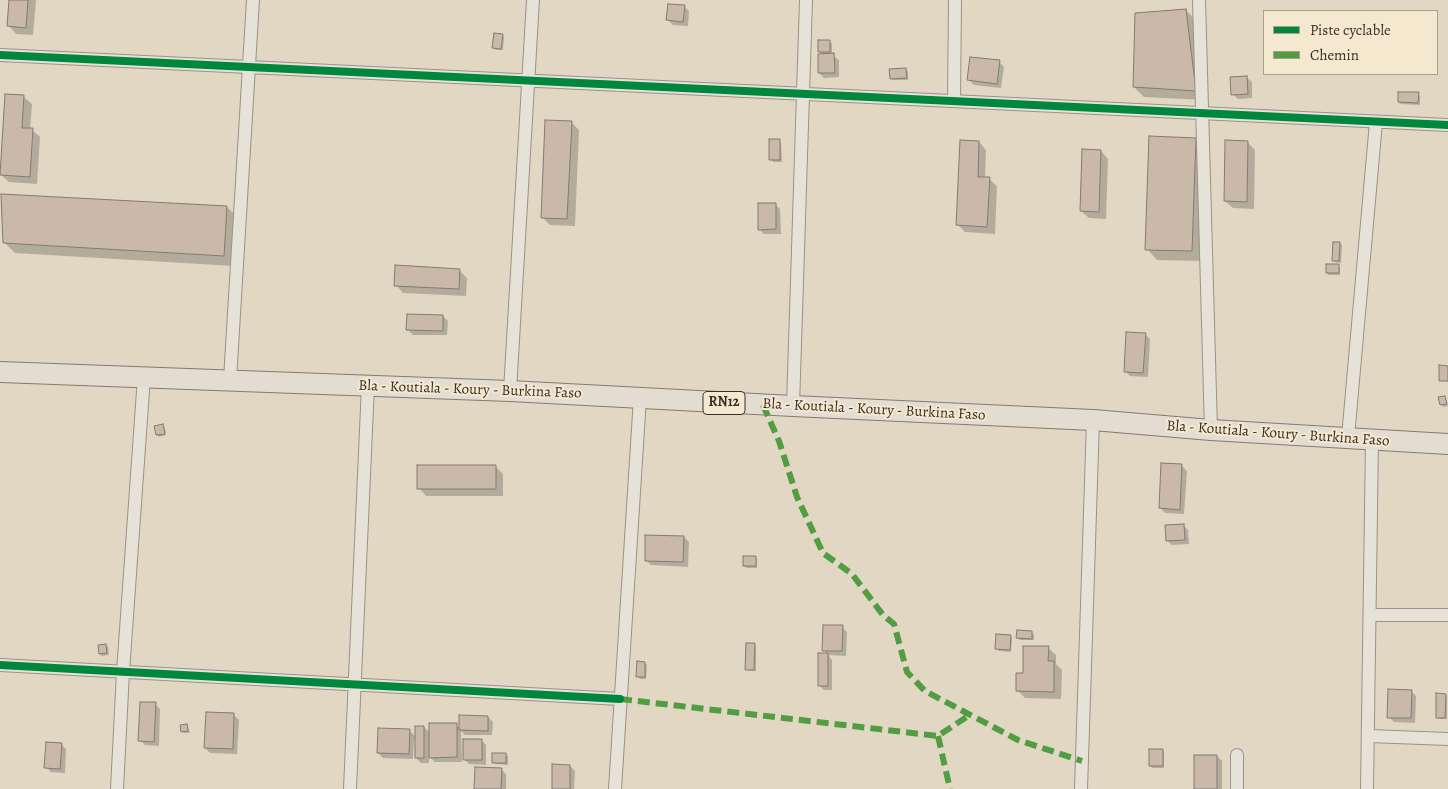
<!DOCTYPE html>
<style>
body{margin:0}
#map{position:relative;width:1448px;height:789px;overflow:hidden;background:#e1d7c2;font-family:Alegreya,serif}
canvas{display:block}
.legend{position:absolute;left:1263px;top:10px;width:175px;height:65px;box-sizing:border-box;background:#f4e8cf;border:1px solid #aa9e8c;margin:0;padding:6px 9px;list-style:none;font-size:15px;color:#3a2e28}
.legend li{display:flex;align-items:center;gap:10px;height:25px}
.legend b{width:25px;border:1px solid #aa9e8c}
</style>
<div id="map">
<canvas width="1448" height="789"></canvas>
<ul class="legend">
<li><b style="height:6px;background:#00873e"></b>Piste cyclable</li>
<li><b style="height:6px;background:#529d41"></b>Chemin</li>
</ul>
</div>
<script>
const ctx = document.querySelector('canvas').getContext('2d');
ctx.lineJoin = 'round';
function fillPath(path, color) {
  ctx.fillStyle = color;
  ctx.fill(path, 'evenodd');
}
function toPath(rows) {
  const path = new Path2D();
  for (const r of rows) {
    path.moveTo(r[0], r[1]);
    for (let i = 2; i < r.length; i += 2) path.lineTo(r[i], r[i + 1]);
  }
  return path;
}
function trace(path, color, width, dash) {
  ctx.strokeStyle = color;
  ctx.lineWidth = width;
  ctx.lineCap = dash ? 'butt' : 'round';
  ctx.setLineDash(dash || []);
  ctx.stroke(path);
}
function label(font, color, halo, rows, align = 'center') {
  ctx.font = font + ' Alegreya,serif';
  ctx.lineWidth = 4;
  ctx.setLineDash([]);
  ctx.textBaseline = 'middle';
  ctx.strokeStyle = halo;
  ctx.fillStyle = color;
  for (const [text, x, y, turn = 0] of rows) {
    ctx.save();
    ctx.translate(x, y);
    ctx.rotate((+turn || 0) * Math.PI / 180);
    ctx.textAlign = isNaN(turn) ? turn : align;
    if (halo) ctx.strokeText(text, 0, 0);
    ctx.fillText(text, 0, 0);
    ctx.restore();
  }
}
fillPath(toPath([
 [10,0,36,0,33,35,16,34,9,26],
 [684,6,689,11,688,26,673,25,668,20],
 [1186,10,1196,21,1205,100,1144,97,1134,87],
 [502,35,504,37,503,50,496,50,493,48],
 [830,42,832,44,832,55,839,60,839,77,824,78,819,73,823,55,819,51],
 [999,62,1004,67,1001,88,974,85,969,80],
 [906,70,908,72,908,80,893,80,891,78],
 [1247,78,1252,82,1252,98,1238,99,1233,94],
 [1418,94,1420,96,1420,105,1401,104,1399,102],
 [24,97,32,104,30,130,32,130,40,137,37,184,9,182,1,175],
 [571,122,579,130,575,226,550,225,542,217],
 [1196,139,1206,149,1202,261,1157,260,1147,249],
 [779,141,781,143,782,162,773,162,771,159],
 [979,142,986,150,985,178,989,179,997,186,995,234,965,232,957,224],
 [1247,142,1255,150,1254,209,1233,208,1225,201],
 [1101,151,1108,159,1106,219,1089,218,1081,211],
 [775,204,780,209,781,234,764,234,759,229],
 [227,207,237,217,234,266,15,253,4,242],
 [1340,243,1342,245,1341,263,1335,262,1333,260],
 [1338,265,1340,267,1340,275,1329,275,1327,273],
 [459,270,467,278,466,296,403,293,396,285],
 [443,316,448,321,447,335,413,335,408,330],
 [1145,334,1150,339,1148,377,1130,376,1125,371],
 [1445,397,1448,406,1443,407,1441,404],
 [163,426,165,428,166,435,159,437,157,435],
 [495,466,503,474,503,496,426,496,419,488],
 [1182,466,1187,471,1184,514,1165,513,1160,508],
 [1183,525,1188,530,1189,544,1172,545,1167,540],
 [684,537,689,542,688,567,651,565,646,560],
 [755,557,757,559,757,568,747,568,744,566],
 [842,627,847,632,846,656,828,655,832,660,832,690,824,690,819,685,820,655,828,655,824,650],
 [1032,632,1034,635,1034,640,1020,640,1017,638],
 [1010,636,1012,638,1011,652,999,651,997,649],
 [754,644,756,646,756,671,749,671,747,669],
 [106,645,108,647,109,655,102,656,100,654,99,646],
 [1048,648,1056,655,1056,664,1062,670,1061,699,1025,698,1017,690,1024,675],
 [645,663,647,665,646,679,640,679,638,677],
 [1411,691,1416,696,1415,723,1394,722,1389,717],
 [1445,695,1447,697,1447,719,1440,719,1438,717],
 [155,704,160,709,159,746,145,745,140,740],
 [234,715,239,720,237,754,210,753,205,748],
 [488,717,493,722,492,735,465,735,461,731,462,762,435,762,429,756,429,763,421,763,416,758,416,739,414,739,413,759,383,758,378,753,409,730,416,737,424,727,430,733,456,724,460,728],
 [187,725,190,733,184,733,182,731],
 [481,740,486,745,486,765,469,764,464,759],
 [61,744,66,749,65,773,51,772,46,767],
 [1162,750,1164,752,1164,768,1153,768,1150,766],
 [506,754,508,756,508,765,496,764,493,762],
 [1217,756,1222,761,1222,789,1195,789],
 [570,766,575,771,574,789,553,789],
 [501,769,506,774,506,789,476,789]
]), '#0003');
const building = toPath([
 [9,0,28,0,26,28,7,26,9,0],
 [668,4,685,5,683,22,666,20,668,4],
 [1186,9,1196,91,1133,87,1135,13,1186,9],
 [494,33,503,34,501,49,492,48,494,33],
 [818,40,830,40,830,52,818,52,818,40],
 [834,53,835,73,818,73,818,54,834,53],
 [970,57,1000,60,997,84,967,80,970,57],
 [906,68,907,78,890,79,889,69,906,68],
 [1247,76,1248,94,1231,95,1230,77,1247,76],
 [1398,92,1419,92,1418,103,1398,102,1398,92],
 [5,94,24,95,22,128,33,128,30,177,0,175,5,94],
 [545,120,572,121,567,219,541,218,545,120],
 [1149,136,1196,138,1192,251,1145,250,1149,136],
 [769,139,780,139,780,160,769,160,769,139],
 [960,140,979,141,978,177,990,177,987,227,956,225,960,140],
 [1225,140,1248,141,1247,202,1224,201,1225,140],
 [1082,149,1101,150,1099,212,1080,211,1082,149],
 [1,194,227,206,224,256,3,243,1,194],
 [758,203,776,203,776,229,758,230,758,203],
 [1333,242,1340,242,1339,261,1332,261,1333,242],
 [1326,264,1339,264,1339,273,1326,273,1326,264],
 [395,265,460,269,459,289,394,286,395,265],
 [407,314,443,315,443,331,406,330,407,314],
 [1126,332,1146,333,1143,373,1124,372,1126,332],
 [1439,365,1448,366,1448,381,1439,381,1439,365],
 [1445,396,1447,404,1440,405,1438,397,1445,396],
 [163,424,165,434,156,435,154,426,163,424],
 [1161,463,1182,464,1180,510,1159,508,1161,463],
 [417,465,496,465,496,489,417,489,417,465],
 [1184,524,1185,540,1166,541,1165,525,1184,524],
 [645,535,684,536,683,562,645,561,645,535],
 [743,556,756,556,756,566,743,566,743,556],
 [823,625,843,625,842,651,822,651,823,625],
 [1017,630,1032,631,1032,639,1016,638,1017,630],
 [996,634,1011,635,1010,650,995,649,996,634],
 [746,643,755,643,754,670,745,670,746,643],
 [106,644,107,653,99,654,98,645,106,644],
 [1023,646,1049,646,1048,661,1054,661,1054,692,1016,691,1016,673,1023,673,1023,646],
 [818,653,828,653,828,686,818,686,818,653],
 [637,661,645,662,645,677,636,677,637,661],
 [1388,689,1412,690,1411,718,1387,718,1388,689],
 [1436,693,1446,694,1445,718,1436,718,1436,693],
 [140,702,156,702,154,742,138,741,140,702],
 [206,712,234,713,233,749,204,748,206,712],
 [459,715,488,716,488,731,459,730,459,715],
 [429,723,457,723,457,757,429,758,429,723],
 [187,724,188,731,181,732,180,725,187,724],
 [415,726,424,726,424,758,415,758,415,726],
 [378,728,410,729,409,754,377,753,378,728],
 [463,739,482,739,482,760,463,760,463,739],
 [46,742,62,743,60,769,44,768,46,742],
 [1149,749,1163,749,1163,766,1149,766,1149,749],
 [492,753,506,753,506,763,492,763,492,753],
 [1194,755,1217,755,1217,789,1194,789,1194,755],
 [552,764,570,765,570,789,552,789,552,764],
 [475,767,502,768,501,789,474,789,475,767]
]);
fillPath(building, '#cab9a9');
trace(building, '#827b71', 1);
const street = toPath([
 [1199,0,1211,430],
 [0,55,1448,125],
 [954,101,955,0],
 [230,380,253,0],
 [510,391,533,0],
 [793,406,806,0],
 [1348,437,1376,122],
 [1370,615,1448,615],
 [0,665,620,699],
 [1369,736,1448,739],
 [117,789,123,672,144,377],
 [350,789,368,385],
 [615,789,640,398],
 [1081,789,1093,420],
 [1237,789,1237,755],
 [1367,789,1372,440]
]);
const primary = toPath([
 [0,372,510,391,793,406,1093,420,1211,430,1448,444]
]);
trace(street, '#999286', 14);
trace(primary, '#827b71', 22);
trace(street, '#e7e2d7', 12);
trace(primary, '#e3ddd1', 20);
trace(toPath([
 [763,405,779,441,797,497,823,553,852,574,883,615,894,624,907,672,925,691,1018,740,1082,761],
 [620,699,938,736,971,714],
 [938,736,950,789]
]), '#529d41', 6, [12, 6]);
trace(toPath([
 [0,55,1448,125],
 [0,665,620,699]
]), '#00873e', 8);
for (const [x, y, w] of [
 [724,403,42]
]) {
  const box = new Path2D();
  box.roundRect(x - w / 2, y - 11.5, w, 23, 4);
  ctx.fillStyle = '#f4e8cf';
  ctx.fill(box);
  trace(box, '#3a2e28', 1);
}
label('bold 14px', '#3a2e28', null, [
 ["RN12",724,403]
]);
label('15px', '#3a2e28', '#f4e8cf', [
 ["Bla - Koutiala - Koury - Burkina Faso",470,390,2],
 ["Bla - Koutiala - Koury - Burkina Faso",874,410,3],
 ["Bla - Koutiala - Koury - Burkina Faso",1278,434,4]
]);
</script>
